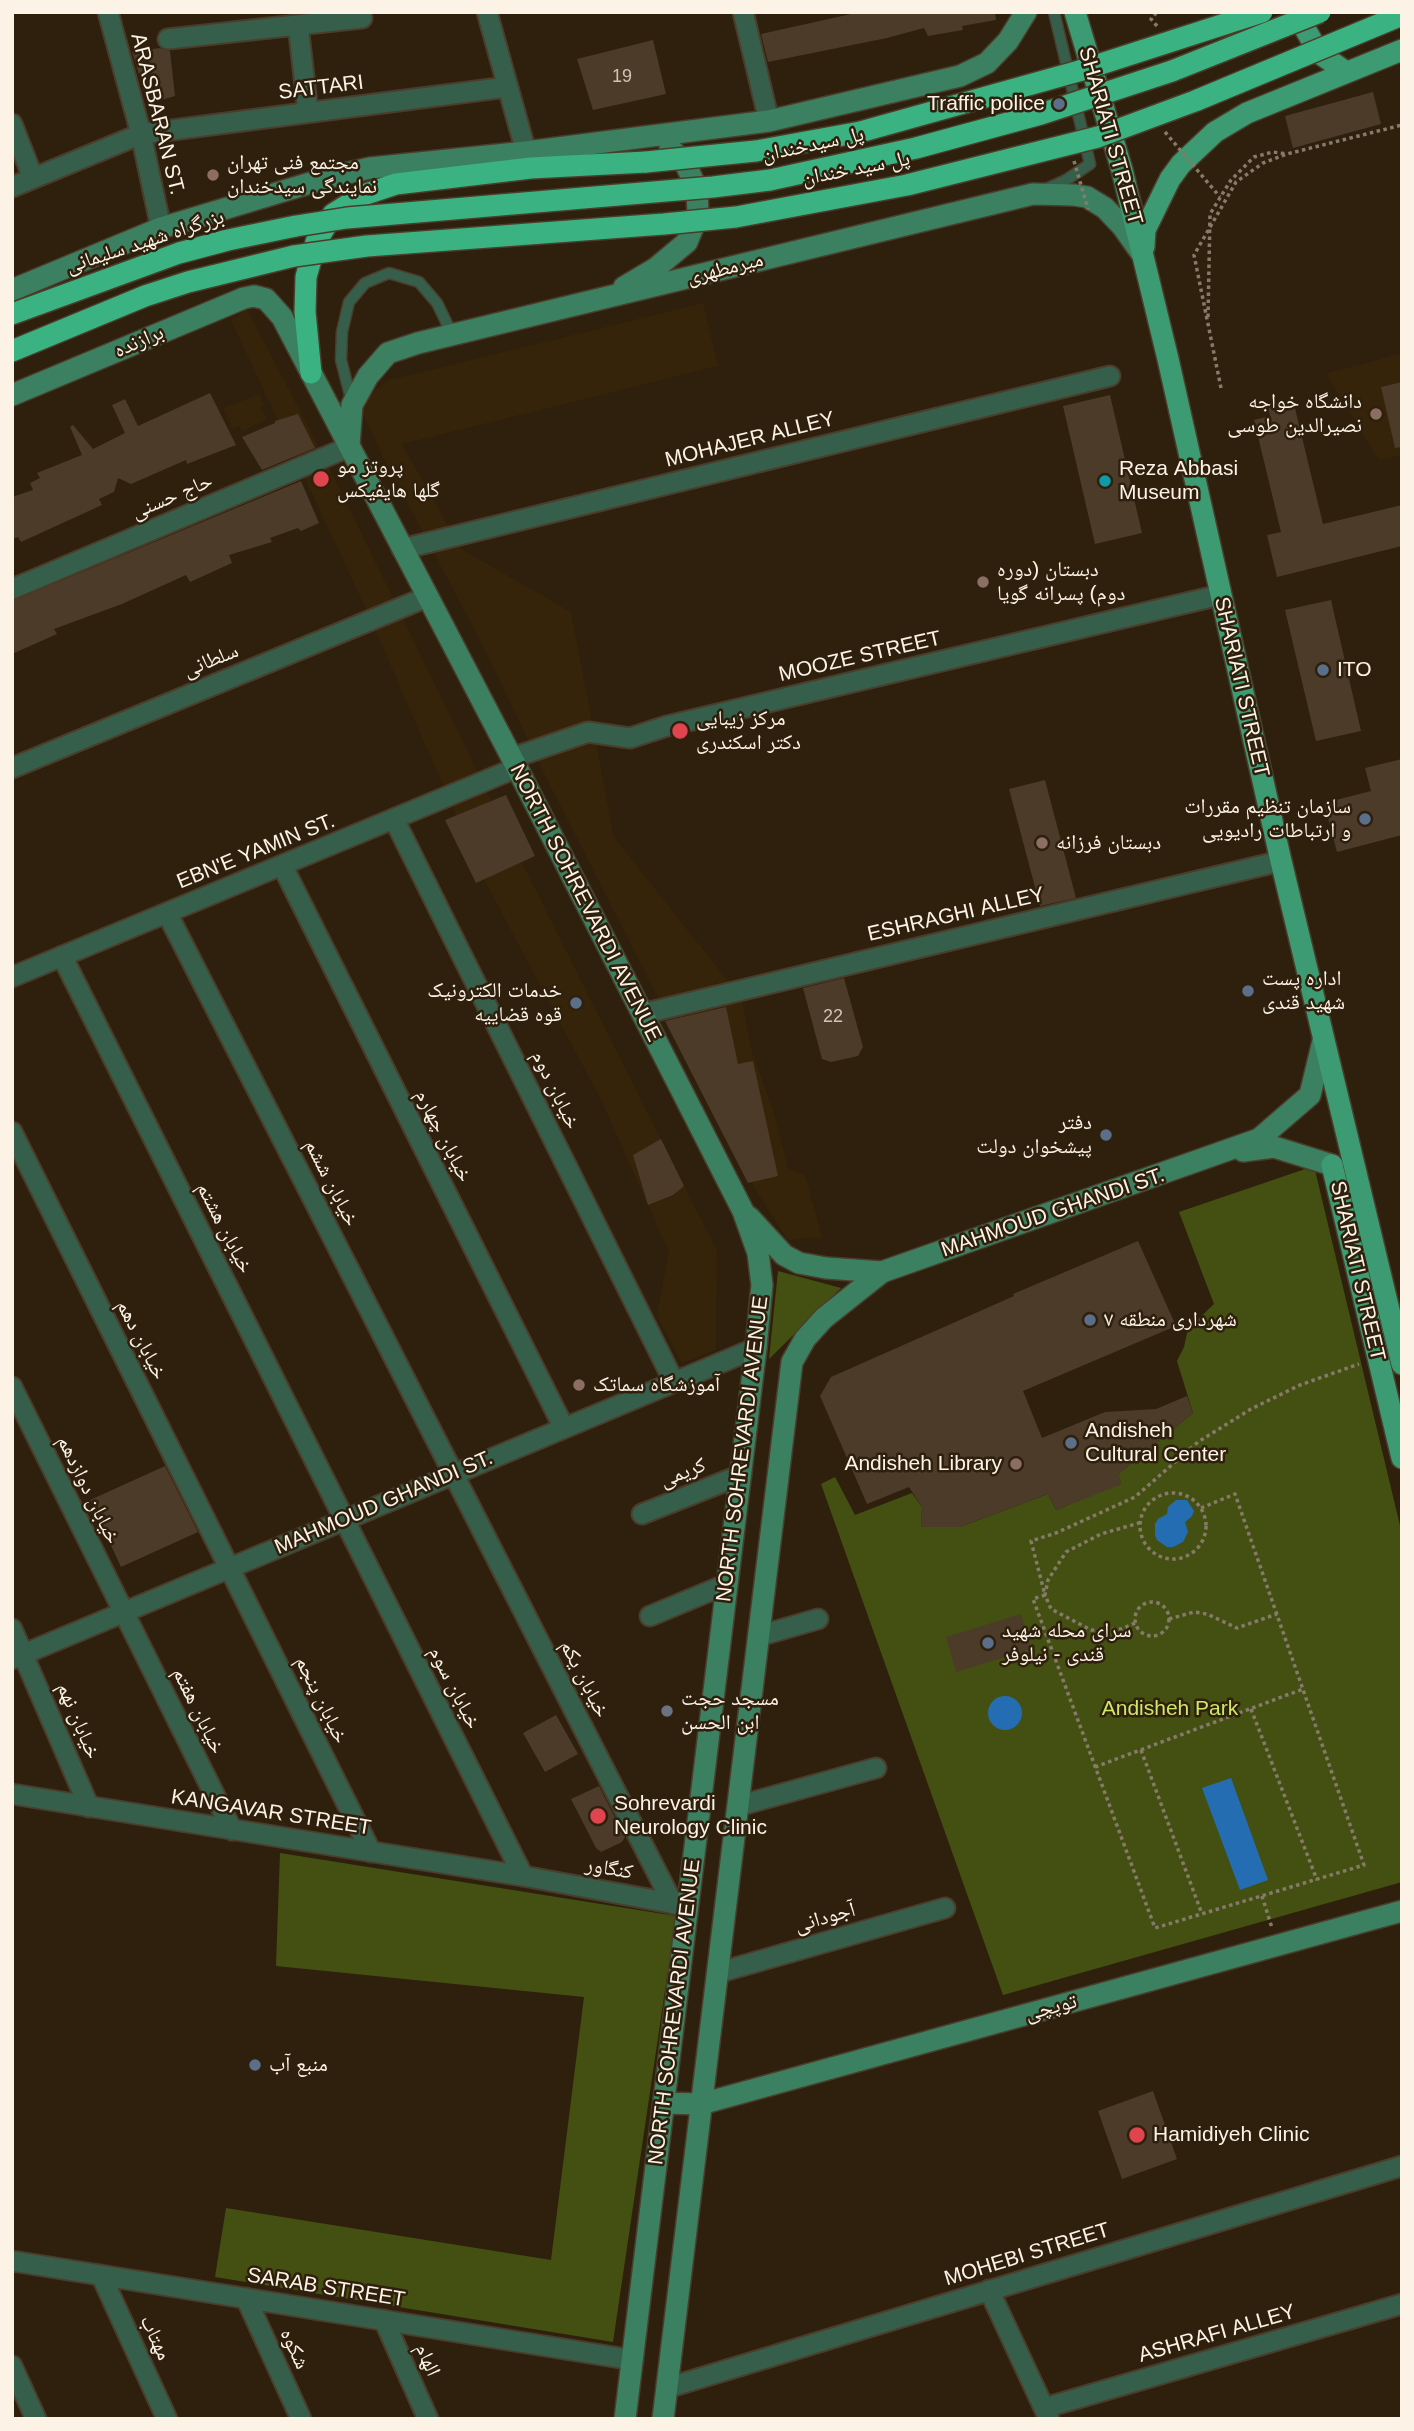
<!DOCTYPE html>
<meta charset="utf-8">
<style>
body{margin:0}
#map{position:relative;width:1414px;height:2431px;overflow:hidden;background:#2e200d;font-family:Arial,sans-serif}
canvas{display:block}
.frame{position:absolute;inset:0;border:14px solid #fcf2e6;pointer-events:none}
</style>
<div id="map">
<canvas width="1414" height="2431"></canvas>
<div class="frame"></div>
</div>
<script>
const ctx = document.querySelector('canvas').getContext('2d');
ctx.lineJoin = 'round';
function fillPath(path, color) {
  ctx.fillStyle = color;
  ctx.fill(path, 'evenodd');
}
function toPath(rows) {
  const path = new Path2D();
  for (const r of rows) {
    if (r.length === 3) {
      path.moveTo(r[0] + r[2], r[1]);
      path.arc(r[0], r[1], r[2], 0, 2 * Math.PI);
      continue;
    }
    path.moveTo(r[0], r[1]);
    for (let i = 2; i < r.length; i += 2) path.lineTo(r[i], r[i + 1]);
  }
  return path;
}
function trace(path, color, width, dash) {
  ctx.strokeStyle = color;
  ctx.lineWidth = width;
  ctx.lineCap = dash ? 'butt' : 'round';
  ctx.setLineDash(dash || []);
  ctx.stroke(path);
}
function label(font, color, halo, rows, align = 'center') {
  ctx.font = font + ' Arial,"Noto Naskh Arabic",sans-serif';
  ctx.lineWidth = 5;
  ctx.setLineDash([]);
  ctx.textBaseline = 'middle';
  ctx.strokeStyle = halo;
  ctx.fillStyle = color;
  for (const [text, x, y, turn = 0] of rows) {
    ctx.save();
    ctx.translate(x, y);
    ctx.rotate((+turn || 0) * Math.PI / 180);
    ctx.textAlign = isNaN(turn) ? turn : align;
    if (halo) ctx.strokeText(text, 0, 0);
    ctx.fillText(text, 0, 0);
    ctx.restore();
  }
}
fillPath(toPath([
 [703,303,718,366,402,444,461,549,571,612,614,837,742,999,751,1049,774,1113,788,1168,805,1175,822,1237,788,1240,754,1187,546,777,480,640,382,455,362,411,369,396,386,381],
 [247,309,329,467,522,863,717,1251,716,1350,682,1363,657,1316,669,1252,601,1100,485,881,366,609,231,320],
 [1402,353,1402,455,1379,460,1326,374],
 [260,394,263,405,260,407,267,419,243,431,239,426,233,429,223,408]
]), '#36240a');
fillPath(toPath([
 [1314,1166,1402,1534,1402,1882,1003,1995,821,1484,835,1477,855,1515,912,1493,922,1507,921,1527,960,1527,1048,1494,1056,1510,1121,1483,1118,1474,1193,1413,1177,1361,1184,1347,1188,1329,1214,1304,1179,1212],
 [778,1271,841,1288,769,1359],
 [280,1853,676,1916,613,2342,215,2277,226,2208,551,2260,584,1997,276,1966]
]), '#445012');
fillPath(toPath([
 [1176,1500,1187,1500,1194,1511,1192,1516,1185,1522,1188,1532,1183,1542,1173,1547,1167,1547,1157,1540,1155,1535,1155,1524,1158,1519,1167,1514,1168,1507],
 [1005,1713,17],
 [1231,1778,1268,1880,1240,1890,1202,1788]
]), '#256db2');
fillPath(toPath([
 [860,12,995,12,996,20,962,26,963,30,928,36,924,28,887,38,768,62,761,34],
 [653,40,666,94,593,110,577,59],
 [160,48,170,51,175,96,151,103,145,94,132,52],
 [1373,92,1381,124,1293,148,1285,116],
 [1402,382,1402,447,1395,448,1381,387],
 [210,393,236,445,187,464,186,460,131,484,118,478,114,492,99,499,102,505,21,542,18,537,12,539,12,497,33,490,30,483,40,478,37,473,82,455,70,427,73,425,93,449,125,433,112,405,125,399,138,426],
 [1110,395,1142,533,1095,544,1063,406],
 [1293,400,1323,524,1402,505,1402,546,1277,577,1267,535,1281,532,1254,420,1270,416,1268,406],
 [298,414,315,448,262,470,242,437,275,423,275,421],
 [301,481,319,523,301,531,298,528,270,538,272,542,229,555,232,563,190,582,186,575,122,604,54,629,57,634,12,654,12,601],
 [1331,600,1361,731,1316,741,1285,610],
 [1402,759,1402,835,1337,852,1324,803,1371,791,1365,768],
 [1045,780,1076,898,1040,906,1009,789],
 [506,795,535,856,476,883,445,820],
 [844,978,863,1047,858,1056,831,1062,822,1059,803,988],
 [726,1007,738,1064,753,1061,778,1176,748,1183,665,1021],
 [661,1139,684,1186,673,1195,648,1205,633,1155],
 [1138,1241,1176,1326,1023,1391,1042,1438,1105,1412,1156,1409,1187,1396,1193,1413,1118,1474,1122,1484,1056,1510,1048,1494,960,1527,921,1527,922,1507,909,1487,867,1504,820,1396,831,1377,1014,1296,1013,1294],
 [165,1466,198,1532,121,1567,90,1500],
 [1021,1614,1031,1649,956,1672,946,1637],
 [556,1715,578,1754,545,1772,523,1733],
 [599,1786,625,1837,622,1842,601,1852,596,1848,571,1799],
 [1153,2091,1177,2159,1122,2179,1098,2111]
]), '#4b3b28');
const lane = toPath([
 [1046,189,1066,180,1090,164,1054,12],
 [351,399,341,360,342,332,349,302,365,283,389,273,419,282,437,303,452,334]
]);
const street = toPath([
 [108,12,141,134,161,228],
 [487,12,526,152],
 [743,12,769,121],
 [298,25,308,112],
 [168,39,362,18],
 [12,124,33,178],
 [12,187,141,134,507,87],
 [402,549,1110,376],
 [12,589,349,447],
 [512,758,588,732,630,738,667,726,1220,595],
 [12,768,427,597],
 [394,819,674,1382],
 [282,865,564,1428],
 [167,913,673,1904],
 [62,956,523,1876],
 [12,977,516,768],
 [642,1014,1281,861],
 [12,1132,371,1852],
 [12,1387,232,1830],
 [642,1514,741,1475],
 [650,1616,727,1584],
 [12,1629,89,1807],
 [759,1636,818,1619],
 [12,1659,756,1348],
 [12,1794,523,1876,681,1905],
 [738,1806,876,1768],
 [717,1973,945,1908],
 [12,2261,633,2360],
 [101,2275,167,2419],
 [989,2290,1049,2419],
 [246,2298,301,2419],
 [384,2320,428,2419],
 [12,2366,36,2419],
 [667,2388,1402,2166],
 [1044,2408,1402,2304]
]);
const secondary = toPath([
 [624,287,656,268,687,242,698,215,697,189,686,165,670,148],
 [12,290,161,228,330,177,370,168,526,152,769,121,960,76,987,63,1008,41,1026,12],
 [12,395,244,298,254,296,266,299,282,317,512,758,743,1211,758,1253,762,1285,756,1348,625,2419],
 [349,445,352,405,368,376,388,353,418,343,1033,194,1074,195,1087,197,1105,208,1122,226,1142,254],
 [1243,1151,1274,1147,1332,1165],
 [749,1217,784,1255,799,1263,826,1268,882,1272],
 [664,2103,701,2104,1402,1911],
 [663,2419,792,1362,805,1339,824,1318,882,1272,1259,1139,1310,1095,1323,1041]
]);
const primary = toPath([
 [1075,12,1122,170,1168,359,1281,861,1402,1364],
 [1302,12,1304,27,1319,53,1346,72],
 [1144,247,1145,230,1170,179,1181,164,1215,132,1247,113,1402,50],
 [1332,1165,1402,1458]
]);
const highway = toPath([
 [12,314,179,253,228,240,296,226],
 [12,351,145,296,188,282,294,256],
 [311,373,305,312,306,277,316,242,333,214,363,195,396,184,531,168,646,162]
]);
trace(lane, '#4b3d2b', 13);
trace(street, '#4b3d2b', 23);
trace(secondary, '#4b3d2b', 24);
trace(primary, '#4b3d2b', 24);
trace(highway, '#4b3d2b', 24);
trace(toPath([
 [1157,26,1151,19,1157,12],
 [1208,317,1210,214,1231,180,1254,157,1273,152,1287,154],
 [1221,388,1194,255,1236,182,1263,163,1287,154,1402,125],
 [1173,1526,33],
 [1201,1508,1235,1494,1364,1865,1155,1928,1033,1599,1045,1595,1031,1541,1056,1533,1135,1497,1198,1442,1251,1409,1300,1385,1359,1364],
 [1152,1619,17],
 [1169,1619,1194,1612,1207,1614,1237,1628,1277,1614],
 [1135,1623,1122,1629,1091,1630,1051,1609,1045,1595,1048,1580,1066,1552,1101,1534,1139,1523],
 [1251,1709,1317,1880],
 [1141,1750,1202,1914],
 [1095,1767,1303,1689],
 [1262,1896,1272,1928]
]), '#867a6a', 3.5, [3.5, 3.5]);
trace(lane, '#365f4b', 10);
trace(street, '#365f4b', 19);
trace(secondary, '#3b8161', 21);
trace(primary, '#3c9b72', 21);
trace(highway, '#3bb281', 21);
const highwayBridge = toPath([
 [646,162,756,151,860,132,1079,71,1262,12],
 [296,226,347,218,713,187,770,180,916,148,1041,114,1172,71,1320,12],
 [294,256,367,246,664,224,736,217,907,185,1098,137,1195,101,1402,15]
]);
trace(highwayBridge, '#4b3d2b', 24, []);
trace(toPath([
 [1165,132,1220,197],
 [1074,161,1088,209]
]), '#867a6a', 3.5, [3.5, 3.5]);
trace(highwayBridge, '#3bb281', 21);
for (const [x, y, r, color] of [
 [1059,104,7,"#5c6f8a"],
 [213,175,7,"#8d6e63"],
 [1376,414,7,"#8d6e63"],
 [321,479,9,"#e0444e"],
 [1105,481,7,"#0f9aa8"],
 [983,582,7,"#8d6e63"],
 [1323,670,7,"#5c6f8a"],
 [680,731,9,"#e0444e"],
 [1365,819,7,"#5c6f8a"],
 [1042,843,7,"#8d6e63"],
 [1248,991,7,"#5c6f8a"],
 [576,1003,7,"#5c6f8a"],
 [1106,1135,7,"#5c6f8a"],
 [1090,1320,7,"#5c6f8a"],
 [579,1385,7,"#8d6e63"],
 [1071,1443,7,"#5c6f8a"],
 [1016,1464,7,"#8d6e63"],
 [988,1643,7,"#5c6f8a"],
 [667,1711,7,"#6b7280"],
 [598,1816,9,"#e0444e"],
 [255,2065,7,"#5c6f8a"],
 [1137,2135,9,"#e0444e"]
]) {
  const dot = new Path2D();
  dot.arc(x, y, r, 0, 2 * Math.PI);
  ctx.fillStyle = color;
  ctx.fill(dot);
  trace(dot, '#2e200d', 2.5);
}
label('18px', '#d0c4b6', null, [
 ["19",622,77],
 ["22",833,1017]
]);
label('21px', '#fcf2e6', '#2e200d', [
 ["SATTARI",321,88,-7],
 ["ARASBARAN ST.",157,114,76],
 ["SHARIATI STREET",1110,136,74],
 ["پل سیدخندان",813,145,-12],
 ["پل سید خندان",856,169,-11],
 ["بزرگراه شهید سلیمانی",145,242,-18],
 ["میرمطهری",725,269,-14],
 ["برازنده",139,342,-23],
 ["MOHAJER ALLEY",750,440,-14],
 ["حاج حسنی",172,497,-23],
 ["MOOZE STREET",860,657,-13],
 ["سلطانی",211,661,-22],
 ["SHARIATI STREET",1241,687,77],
 ["EBN'E YAMIN ST.",256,852,-22],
 ["NORTH SOHREVARDI AVENUE",585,903,63],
 ["ESHRAGHI ALLEY",956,915,-13],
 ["خیابان دوم",555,1090,64],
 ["خیابان چهارم",443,1136,63],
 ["خیابان ششم",331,1183,63],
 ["MAHMOUD GHANDI ST.",1053,1213,-19],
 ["خیابان هشتم",224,1228,63],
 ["SHARIATI STREET",1357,1271,77],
 ["خیابان دهم",141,1340,63],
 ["NORTH SOHREVARDI AVENUE",743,1449,-83],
 ["کریمی",683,1473,-21],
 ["خیابان دوازدهم",88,1490,64],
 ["MAHMOUD GHANDI ST.",384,1503,-23],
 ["خیابان یکم",584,1679,63],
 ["خیابان سوم",454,1688,63],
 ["خیابان پنجم",321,1700,64],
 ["خیابان هفتم",198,1711,64],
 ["خیابان نهم",78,1721,67],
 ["KANGAVAR STREET",271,1813,9],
 ["کنگاور",609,1869,10],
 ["آجودانی",825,1918,-16],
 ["توپچی",1051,2008,-15],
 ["NORTH SOHREVARDI AVENUE",675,2012,-83],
 ["MOHEBI STREET",1027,2255,-17],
 ["SARAB STREET",326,2288,9],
 ["ASHRAFI ALLEY",1217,2334,-16],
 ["مهتاب",155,2338,65],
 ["شکوه",294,2349,65],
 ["الهام",427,2360,66]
]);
label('21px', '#fcf2e6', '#2e200d', [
 ["Traffic police",1045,104,"right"],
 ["مجتمع فنی تهران",227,163],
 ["نمایندگی سیدخندان",227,187],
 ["دانشگاه خواجه",1362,402,"right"],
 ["نصیرالدین طوسی",1362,426,"right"],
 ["پروتز مو",337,467],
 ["گلها هایفیکس",337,491],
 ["Reza Abbasi",1119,469],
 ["Museum",1119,493],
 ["دبستان (دوره",997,570],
 ["دوم) پسرانه گویا",997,594],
 ["ITO",1337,670],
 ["مرکز زیبایی",696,719],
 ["دکتر اسکندری",696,743],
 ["سازمان تنظیم مقررات",1351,807,"right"],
 ["و ارتباطات رادیویی",1351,831,"right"],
 ["دبستان فرزانه",1056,843],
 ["اداره پست",1262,979],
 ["شهید قندی",1262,1003],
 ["خدمات الکترونیک",562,991,"right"],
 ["قوه قضاییه",562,1015,"right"],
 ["دفتر",1092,1123,"right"],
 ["پیشخوان دولت",1092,1147,"right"],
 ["شهرداری منطقه ۷",1104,1320],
 ["آموزشگاه سماتک",593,1385],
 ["Andisheh",1085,1431],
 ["Cultural Center",1085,1455],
 ["Andisheh Library",1002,1464,"right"],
 ["سرای محله شهید",1002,1631],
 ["قندی - نیلوفر",1002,1655],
 ["مسجد حجت",681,1699],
 ["ابن الحسن",681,1723],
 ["Sohrevardi",614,1804],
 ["Neurology Clinic",614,1828],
 ["منبع آب",269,2065],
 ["Hamidiyeh Clinic",1153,2135]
], 'left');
label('21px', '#cce865', '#2e200d', [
 ["Andisheh Park",1170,1709]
]);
</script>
